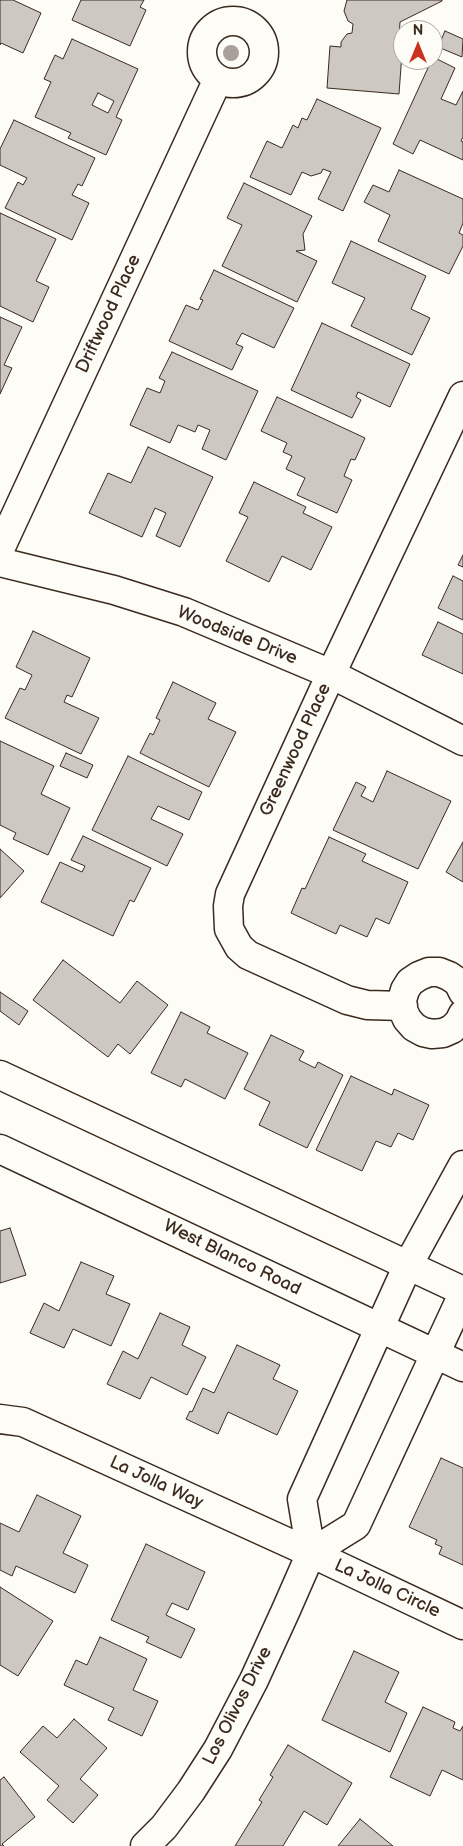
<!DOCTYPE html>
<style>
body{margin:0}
#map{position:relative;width:463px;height:1846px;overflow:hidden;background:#fdfcf7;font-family:"Balsamiq Sans",sans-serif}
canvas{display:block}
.north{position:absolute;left:393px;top:20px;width:50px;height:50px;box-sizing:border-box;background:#fdfcf7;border:1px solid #afa8a0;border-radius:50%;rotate:0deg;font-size:14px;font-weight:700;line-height:20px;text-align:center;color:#3b2a1e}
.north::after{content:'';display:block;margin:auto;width:18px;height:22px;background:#c8321e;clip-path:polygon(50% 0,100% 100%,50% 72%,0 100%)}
</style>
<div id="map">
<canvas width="463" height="1846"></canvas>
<div class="north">N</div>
</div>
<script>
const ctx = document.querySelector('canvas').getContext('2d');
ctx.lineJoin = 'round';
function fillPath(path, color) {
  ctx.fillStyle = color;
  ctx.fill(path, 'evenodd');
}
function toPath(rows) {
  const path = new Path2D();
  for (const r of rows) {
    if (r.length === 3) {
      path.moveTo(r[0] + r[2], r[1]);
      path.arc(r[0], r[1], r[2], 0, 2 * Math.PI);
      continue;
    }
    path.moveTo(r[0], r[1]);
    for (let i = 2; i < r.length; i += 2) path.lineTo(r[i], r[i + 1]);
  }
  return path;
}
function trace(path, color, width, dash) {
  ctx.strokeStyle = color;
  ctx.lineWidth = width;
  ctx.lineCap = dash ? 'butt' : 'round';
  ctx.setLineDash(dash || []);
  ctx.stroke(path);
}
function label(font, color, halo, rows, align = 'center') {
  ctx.font = font + ' "Balsamiq Sans",sans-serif';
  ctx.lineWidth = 4;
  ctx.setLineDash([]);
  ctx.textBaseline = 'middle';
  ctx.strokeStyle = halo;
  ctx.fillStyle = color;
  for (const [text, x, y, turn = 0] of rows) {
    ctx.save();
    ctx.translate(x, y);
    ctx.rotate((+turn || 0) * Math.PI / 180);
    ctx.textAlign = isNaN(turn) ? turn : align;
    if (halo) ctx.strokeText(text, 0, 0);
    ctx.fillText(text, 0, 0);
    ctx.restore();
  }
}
const building = toPath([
 [0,0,13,0,41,13,23,53,1,43,0,45,0,0],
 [81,0,144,0,140,7,146,10,130,46,72,20,81,0],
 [347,0,442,0,442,1,400,22,398,53,402,53,399,94,327,88,330,46,341,47,341,42,347,34,352,33,353,24,348,21,344,11,347,0],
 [445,31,463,39,462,57,438,47,445,31],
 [72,39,138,69,116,117,122,120,106,155,68,138,71,133,35,117,51,82,44,79,55,55,63,59,72,39],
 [98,93,114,101,108,113,92,105,98,93],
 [433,57,455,68,441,99,456,105,463,91,463,137,461,141,463,142,463,160,420,140,413,154,393,144,433,57],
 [317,99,381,128,343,211,318,199,331,172,323,169,321,173,311,176,302,172,291,195,250,177,267,141,282,148,293,125,298,128,302,118,307,120,317,99],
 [14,120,95,158,82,186,78,184,72,195,89,203,72,240,5,208,18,182,23,185,27,178,0,165,0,149,14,120],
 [399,170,463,199,463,223,459,233,463,235,463,246,449,274,378,241,390,215,364,202,373,185,389,192,399,170],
 [244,183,312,216,303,234,305,250,296,251,317,261,297,302,222,266,242,225,227,218,244,183],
 [0,213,56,239,36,281,49,287,33,322,0,306,0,213],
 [351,241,426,276,411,309,430,318,412,355,351,326,365,298,332,283,351,241],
 [214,270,294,308,274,348,242,333,236,344,243,347,232,370,169,341,186,305,198,310,203,300,200,299,214,270],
 [0,317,22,327,4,365,12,368,0,394,0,317],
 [322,323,410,364,390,407,358,392,356,397,361,400,352,418,291,390,322,323],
 [172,352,258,391,226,460,202,449,210,430,198,425,195,432,178,425,170,443,130,425,147,388,160,393,165,381,159,378,172,352],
 [277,397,365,438,355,460,351,459,344,476,352,480,337,513,297,495,305,478,286,469,292,456,283,452,287,443,261,431,277,397],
 [148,447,213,477,180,547,156,536,166,513,155,508,142,537,89,513,108,473,131,483,148,447],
 [254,482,306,507,303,513,332,527,311,570,282,556,269,582,226,561,248,517,239,513,254,482],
 [463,555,463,567,458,565,463,555],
 [453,576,463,581,463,620,438,608,453,576],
 [438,622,463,634,463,674,422,655,438,622],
 [33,631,90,658,72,697,67,695,64,702,99,718,81,754,5,718,20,688,25,690,32,675,16,667,33,631],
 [173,682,216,703,208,719,236,732,209,787,140,753,150,733,153,735,160,720,156,718,173,682],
 [0,741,54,766,41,794,70,808,48,855,13,839,16,833,0,825,0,741],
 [66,753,93,765,87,778,60,766,66,753],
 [128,756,202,792,189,820,158,806,151,819,183,834,167,866,92,830,128,756],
 [387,771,451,801,418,869,333,830,356,782,366,787,361,796,373,802,387,771],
 [83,836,151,868,134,902,130,900,113,936,41,902,60,862,82,872,85,866,71,860,83,836],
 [329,837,366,854,362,861,408,882,389,924,376,918,367,937,340,925,336,934,291,913,302,888,305,889,329,837],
 [463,842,463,882,446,872,463,842],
 [0,849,24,871,0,898,0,849],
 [63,960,120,1003,137,981,168,1005,130,1054,118,1044,108,1057,33,1000,63,960],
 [0,992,28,1011,19,1025,0,1011,0,992],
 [181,1012,210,1027,207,1033,248,1053,225,1099,185,1079,181,1087,151,1073,181,1012],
 [271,1035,304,1051,299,1060,315,1068,318,1062,343,1075,307,1148,259,1125,270,1102,244,1089,271,1035],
 [351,1076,392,1095,394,1089,429,1105,413,1140,398,1133,391,1147,376,1141,362,1171,316,1150,351,1076],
 [10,1228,26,1275,0,1283,0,1231,10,1228],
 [81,1262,114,1276,106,1294,130,1304,111,1346,73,1329,64,1348,30,1333,44,1303,59,1311,81,1262],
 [160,1313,190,1327,182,1345,206,1357,187,1395,151,1377,140,1399,107,1384,123,1351,138,1359,160,1313],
 [237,1345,280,1365,273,1379,298,1391,277,1435,228,1412,218,1434,186,1419,190,1411,192,1412,203,1388,214,1393,237,1345],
 [441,1458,463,1468,463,1565,439,1554,442,1547,435,1544,437,1540,409,1527,441,1458],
 [37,1495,81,1516,63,1553,88,1565,75,1593,16,1566,12,1576,0,1570,0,1523,19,1532,37,1495],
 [146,1544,205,1572,188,1610,172,1603,166,1615,195,1629,181,1658,146,1642,149,1637,111,1620,146,1544],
 [0,1587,53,1621,18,1676,0,1665,0,1587],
 [100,1637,147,1659,133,1690,158,1701,142,1736,108,1720,114,1708,64,1685,76,1660,87,1665,100,1637],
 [354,1651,399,1672,385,1702,407,1713,390,1752,322,1720,354,1651],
 [423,1707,455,1722,453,1728,460,1731,463,1726,463,1780,442,1770,430,1796,390,1777,423,1707],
 [74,1719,107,1748,80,1779,98,1795,73,1823,47,1800,59,1786,20,1752,43,1726,57,1738,74,1719],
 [288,1745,352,1783,327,1825,304,1811,283,1846,235,1846,262,1802,259,1800,273,1777,270,1775,288,1745],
 [4,1777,35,1817,2,1844,4,1846,0,1846,0,1780,4,1777],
 [360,1819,393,1846,338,1846,360,1819]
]);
fillPath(building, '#cdc8c2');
trace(building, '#3b2a1e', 1);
const street = toPath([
 [233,52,31],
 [0,549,218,79],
 [0,562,114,590,184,612,331,674,463,741],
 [463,992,458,982,449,976,439,972,429,972,419,976,410,982,405,990,402,1000,403,1010,407,1019,414,1027,423,1032,432,1034,443,1033,452,1029,459,1022,463,1014],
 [403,1006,367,1005,347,1000,248,955,239,947,229,929,228,906,230,894,331,674,463,396],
 [0,1419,23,1422,311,1553,463,1625],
 [311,1553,356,1525,463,1294],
 [145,1846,164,1827,191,1791,218,1749,254,1680,286,1610,311,1553,302,1499,408,1265]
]);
const secondary = toPath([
 [408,1265,463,1165]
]);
const primary = toPath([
 [0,1075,463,1291],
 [0,1149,463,1367]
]);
trace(street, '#3b2a1e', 31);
trace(secondary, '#3b2a1e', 31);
trace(primary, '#3b2a1e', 31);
trace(street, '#fdfcf7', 28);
trace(secondary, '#fdfcf7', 28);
trace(primary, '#fdfcf7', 28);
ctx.fillStyle = '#a9a199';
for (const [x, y] of [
 [231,53]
]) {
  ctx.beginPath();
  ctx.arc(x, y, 8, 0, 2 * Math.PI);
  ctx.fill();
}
label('18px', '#3b2a1e', '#fdfcf7', [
 ["Driftwood Place",109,314,-65],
 ["Woodside Drive",237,636,22],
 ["Greenwood Place",296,750,-65],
 ["West Blanco Road",232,1258,26],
 ["La Jolla Way",156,1483,25],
 ["La Jolla Circle",387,1589,25],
 ["Los Olivos Drive",238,1706,-63]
]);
</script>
